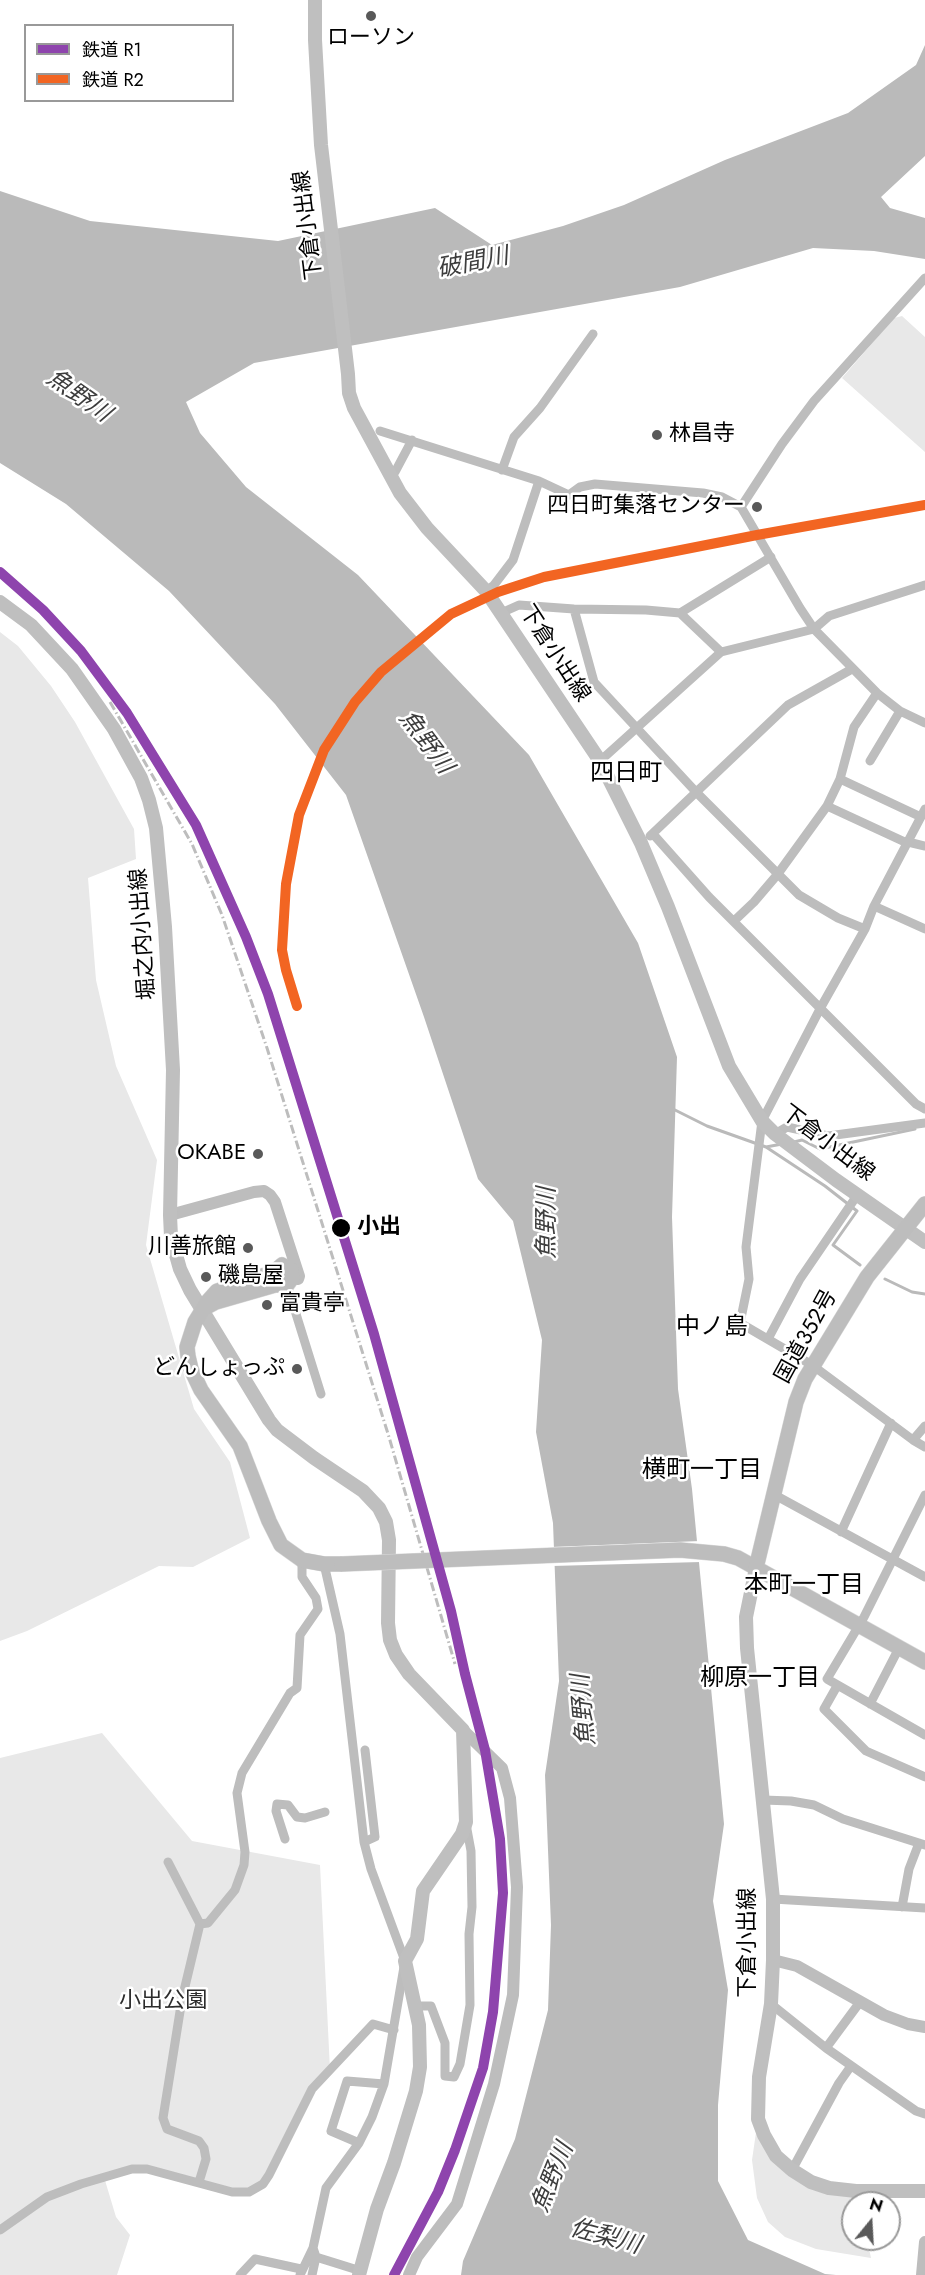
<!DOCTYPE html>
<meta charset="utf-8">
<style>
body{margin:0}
#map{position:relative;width:925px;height:2275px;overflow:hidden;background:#fff;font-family:Jost,"Noto Sans JP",sans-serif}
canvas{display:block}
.legend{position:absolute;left:24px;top:24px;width:210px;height:78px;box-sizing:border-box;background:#fff;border:2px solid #999;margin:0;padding:8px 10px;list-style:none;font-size:18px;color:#000}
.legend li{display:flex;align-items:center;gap:12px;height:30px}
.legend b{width:30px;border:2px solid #999}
.north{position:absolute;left:841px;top:2191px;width:60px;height:60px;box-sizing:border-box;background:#fff;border:2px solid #999;border-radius:50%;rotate:18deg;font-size:16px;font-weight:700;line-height:24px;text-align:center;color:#000}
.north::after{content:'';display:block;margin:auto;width:21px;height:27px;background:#595959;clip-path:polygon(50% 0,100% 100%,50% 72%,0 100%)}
</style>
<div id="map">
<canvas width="925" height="2275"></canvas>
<ul class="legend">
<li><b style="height:8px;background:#8e44ad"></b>鉄道 R1</li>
<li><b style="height:8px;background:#f26522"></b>鉄道 R2</li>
</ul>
<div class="north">N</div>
</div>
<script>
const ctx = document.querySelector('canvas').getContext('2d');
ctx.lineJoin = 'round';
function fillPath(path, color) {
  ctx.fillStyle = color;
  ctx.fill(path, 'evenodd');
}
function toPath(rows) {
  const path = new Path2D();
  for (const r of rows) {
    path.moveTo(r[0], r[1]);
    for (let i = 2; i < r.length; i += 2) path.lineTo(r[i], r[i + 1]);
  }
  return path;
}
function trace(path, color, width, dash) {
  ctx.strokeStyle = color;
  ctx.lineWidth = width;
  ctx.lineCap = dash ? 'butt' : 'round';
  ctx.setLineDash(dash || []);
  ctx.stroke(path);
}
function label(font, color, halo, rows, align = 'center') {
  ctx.font = font + ' Jost,"Noto Sans JP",sans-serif';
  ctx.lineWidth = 5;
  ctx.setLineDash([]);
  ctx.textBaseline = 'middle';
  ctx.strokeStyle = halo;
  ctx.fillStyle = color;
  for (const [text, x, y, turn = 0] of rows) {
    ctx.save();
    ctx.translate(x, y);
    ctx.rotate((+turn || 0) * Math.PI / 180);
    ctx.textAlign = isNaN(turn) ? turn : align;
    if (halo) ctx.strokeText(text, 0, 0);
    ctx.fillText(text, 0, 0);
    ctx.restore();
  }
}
fillPath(toPath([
 [902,316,925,337,925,452,842,378,894,318],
 [0,632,18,646,51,686,75,722,134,829,136,859,88,878,96,980,116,1066,157,1160,146,1245,194,1409,230,1462,250,1538,193,1567,159,1566,27,1631,0,1641],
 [102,1733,192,1841,320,1865,330,2070,312,2089,269,2175,249,2192,147,2169,104,2177,116,2217,130,2235,117,2275,0,2275,0,1758],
 [758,2119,792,2170,856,2191,859,2203,853,2203,853,2239,867,2239,871,2258,816,2249,785,2237,768,2222,757,2198,752,2160]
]), '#e8e8e8');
fillPath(toPath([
 [925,45,925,156,881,197,890,208,925,218,925,259,874,251,813,248,680,287,254,363,186,402,200,433,246,487,358,575,529,755,638,943,677,1057,672,1217,678,1389,692,1489,724,1824,713,1901,728,1990,718,2105,718,2181,748,2240,825,2274,836,2275,461,2275,463,2261,515,2139,548,2010,551,1925,545,1775,559,1681,553,1523,536,1432,542,1340,513,1221,478,1179,424,1017,346,795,275,704,169,591,66,504,0,463,0,191,90,221,278,241,435,208,492,245,563,226,624,205,725,160,848,113,916,65]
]), '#bababa');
fillPath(toPath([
 [700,1541,701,1562,552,1566,551,1547]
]), '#fff');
trace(toPath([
 [673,1109,707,1126,766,1147,825,1186,857,1211,833,1245,860,1265],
 [794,1142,802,1140,820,1149,915,1129],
 [766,1147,782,1144],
 [885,1279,912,1292,925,1294]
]), '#bababa', 3);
const primary = toPath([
 [203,1309,216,1302,275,1285,287,1285,292,1278,291,1270,282,1265,274,1272,217,1291,208,1301,195,1322,187,1347,188,1356,191,1369,201,1390,240,1446,269,1521,281,1545,302,1560,324,1564,342,1564],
 [724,1554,738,1558,756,1568]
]);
const trunk = toPath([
 [925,1204,867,1277,805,1379,796,1402,756,1568,925,1662]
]);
trace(primary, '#dbdbdb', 16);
trace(trunk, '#dbdbdb', 16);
trace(toPath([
 [380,431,539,481,569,495,580,487,595,484,703,493,722,497,741,507,800,608,814,629,877,693,900,711,925,723],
 [502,470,514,437,540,408,593,334],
 [390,474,395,472,412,440],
 [741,507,782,444,814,401,925,278],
 [486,591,494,585,513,560,539,481],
 [574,609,594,682,696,792,799,895,838,918,865,929],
 [501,613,519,605,574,609,646,610,680,613,771,557],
 [680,613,721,652],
 [600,761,721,652,814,629,829,616,925,585],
 [870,761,900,711],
 [840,779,921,817],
 [827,806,907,843],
 [925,809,874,906,865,929,821,1007,762,1121,746,1247,749,1279,740,1323,812,1365,913,1440,925,1447],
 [653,834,709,897,916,1104,925,1109],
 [650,836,788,705,852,669],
 [908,842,925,846],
 [874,906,925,929],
 [734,921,754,902,777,875,827,806,840,779,854,727,877,693],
 [775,1134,787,1127,828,1136,925,1123],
 [287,1285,321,1394],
 [768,1339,800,1279,858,1194],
 [913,1440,925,1426],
 [773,1494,925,1577],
 [925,1495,864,1617,827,1679,925,1735],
 [841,1532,891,1423],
 [837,1686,824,1709,866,1751,925,1777],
 [870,1704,899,1648],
 [763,1800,791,1801,814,1805,843,1819,925,1845],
 [285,1839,276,1811,277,1804,288,1805,297,1817,305,1818,325,1812],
 [364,1842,375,1837,365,1750],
 [168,1862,200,1924,182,1999,163,2118,167,2129,199,2141,204,2148,206,2159,199,2182],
 [773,1899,925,1908],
 [902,1907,909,1869,919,1843],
 [200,1924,208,1923,235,1890,244,1865,245,1852,237,1793,242,1773,290,1693,297,1688,300,1635,318,1609,316,1598,302,1577,302,1560],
 [771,2004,826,2048,916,2111,925,2114],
 [415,2006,431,2006,445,2043,445,2076,454,2077,460,2064,470,2005,469,1934,472,1907,471,1851,466,1824],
 [826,2048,860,2002],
 [359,2143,331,2131,347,2081,384,2084],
 [792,2170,839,2083,851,2066],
 [0,2230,47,2197,81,2184,132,2169,147,2169,232,2192,249,2192,263,2184,269,2175,312,2089,373,2024,394,2030],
 [316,2257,361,2271],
 [240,2275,255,2259,301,2269],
 [300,2275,313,2248],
 [312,2275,316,2257,313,2248,326,2188,359,2143,372,2117,384,2084,405,1961,371,1869,364,1842,340,1634,324,1564]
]), '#bdbdbd', 9);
trace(toPath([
 [170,1215,254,1192,264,1191,270,1195,275,1202,299,1276,298,1279],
 [773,1960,797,1966,884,2015,908,2024,925,2027],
 [409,2275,417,2257,457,2204,494,2084,513,1995,517,1887,510,1798,502,1768,463,1730],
 [922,2275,925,2242]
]), '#bdbdbd', 12);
trace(toPath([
 [315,0,315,40,321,145,348,374,349,393,354,408,400,493,427,528,486,591,600,761,641,843,668,907,729,1066,762,1121,775,1134,836,1180,925,1242],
 [0,602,31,625,72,669,114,729,141,778,149,800,156,828,165,927,173,1070,170,1215,171,1237,180,1269,190,1290,269,1420,277,1430,314,1458,363,1491,379,1508,386,1522,389,1540,388,1623,390,1640,396,1655,409,1674,463,1730,466,1822,462,1834,423,1891,417,1939,405,1961,419,2025,420,2067,416,2091,394,2163,377,2209,359,2275],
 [756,1568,746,1617,747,1648,773,1899,773,1960,771,2004,759,2077,758,2119,764,2135,776,2156,792,2170,811,2182,829,2188,856,2191,925,2191]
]), '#bfbfbf', 14);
trace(primary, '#bdbdbd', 15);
trace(trunk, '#bdbdbd', 15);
trace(toPath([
 [0,572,43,610,81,651,127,713,196,825,246,937,268,994,374,1334,451,1611,465,1674,485,1750,500,1839,503,1893,493,2012,483,2068,455,2150,438,2192,394,2275],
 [110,702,192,844,222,915,267,1048,389,1437,455,1664]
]), '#bdbdbd', 3, [9, 3, 1.5, 3]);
const primaryBridge = toPath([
 [342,1564,680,1550,724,1554]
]);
trace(primaryBridge, '#dbdbdb', 16, []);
trace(primaryBridge, '#bdbdbd', 15);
trace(toPath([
 [0,572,43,610,81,651,127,713,196,825,246,937,268,994,374,1334,451,1611,465,1674,485,1750,500,1839,503,1893,493,2012,483,2068,455,2150,438,2192,394,2275]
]), '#8e44ad', 10);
trace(toPath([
 [297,1006,286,970,282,950,286,884,299,815,324,750,355,702,381,672,451,614,498,592,544,577,757,535,925,505]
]), '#f26522', 10);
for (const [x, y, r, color] of [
 [371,16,6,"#595959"],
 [657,435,6,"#595959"],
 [757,507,6,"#595959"],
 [258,1154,6,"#595959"],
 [341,1228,10,"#000"],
 [248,1248,6,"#595959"],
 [206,1277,6,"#595959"],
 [267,1305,6,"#595959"],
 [297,1369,6,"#595959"]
]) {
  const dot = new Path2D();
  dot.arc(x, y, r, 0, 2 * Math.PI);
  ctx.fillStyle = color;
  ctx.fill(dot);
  trace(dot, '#fff', 2);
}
label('22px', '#000', '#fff', [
 ["ローソン",371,39,"center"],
 ["林昌寺",669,435,"left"],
 ["四日町集落センター",745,507],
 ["OKABE",246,1154],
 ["川善旅館",236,1248],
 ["磯島屋",218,1277,"left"],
 ["富貴亭",279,1305,"left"],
 ["どんしょっぷ",285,1369]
], 'right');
label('22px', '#000', '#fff', [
 ["下倉小出線",309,225,-97],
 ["下倉小出線",554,654,57],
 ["堀之内小出線",144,934,-94],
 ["下倉小出線",827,1144,37],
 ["国道352号",807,1337,-61],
 ["下倉小出線",749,1943,-90]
]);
label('bold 22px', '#000', '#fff', [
 ["小出",357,1228]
], 'left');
label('22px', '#2c2c2c', '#fff', [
 ["小出公園",163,2002]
]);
label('italic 24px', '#3d3d3d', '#fff', [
 ["破間川",473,264,-11],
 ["魚野川",78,397,35],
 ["魚野川",425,743,53],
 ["魚野川",548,1223,-90],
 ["魚野川",585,1710,-95],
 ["魚野川",554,2178,-68],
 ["佐梨川",605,2238,15]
]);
label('24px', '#000', '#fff', [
 ["四日町",626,774],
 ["中ノ島",712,1328],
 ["横町一丁目",702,1471],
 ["本町一丁目",804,1586],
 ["柳原一丁目",760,1679]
]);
</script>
